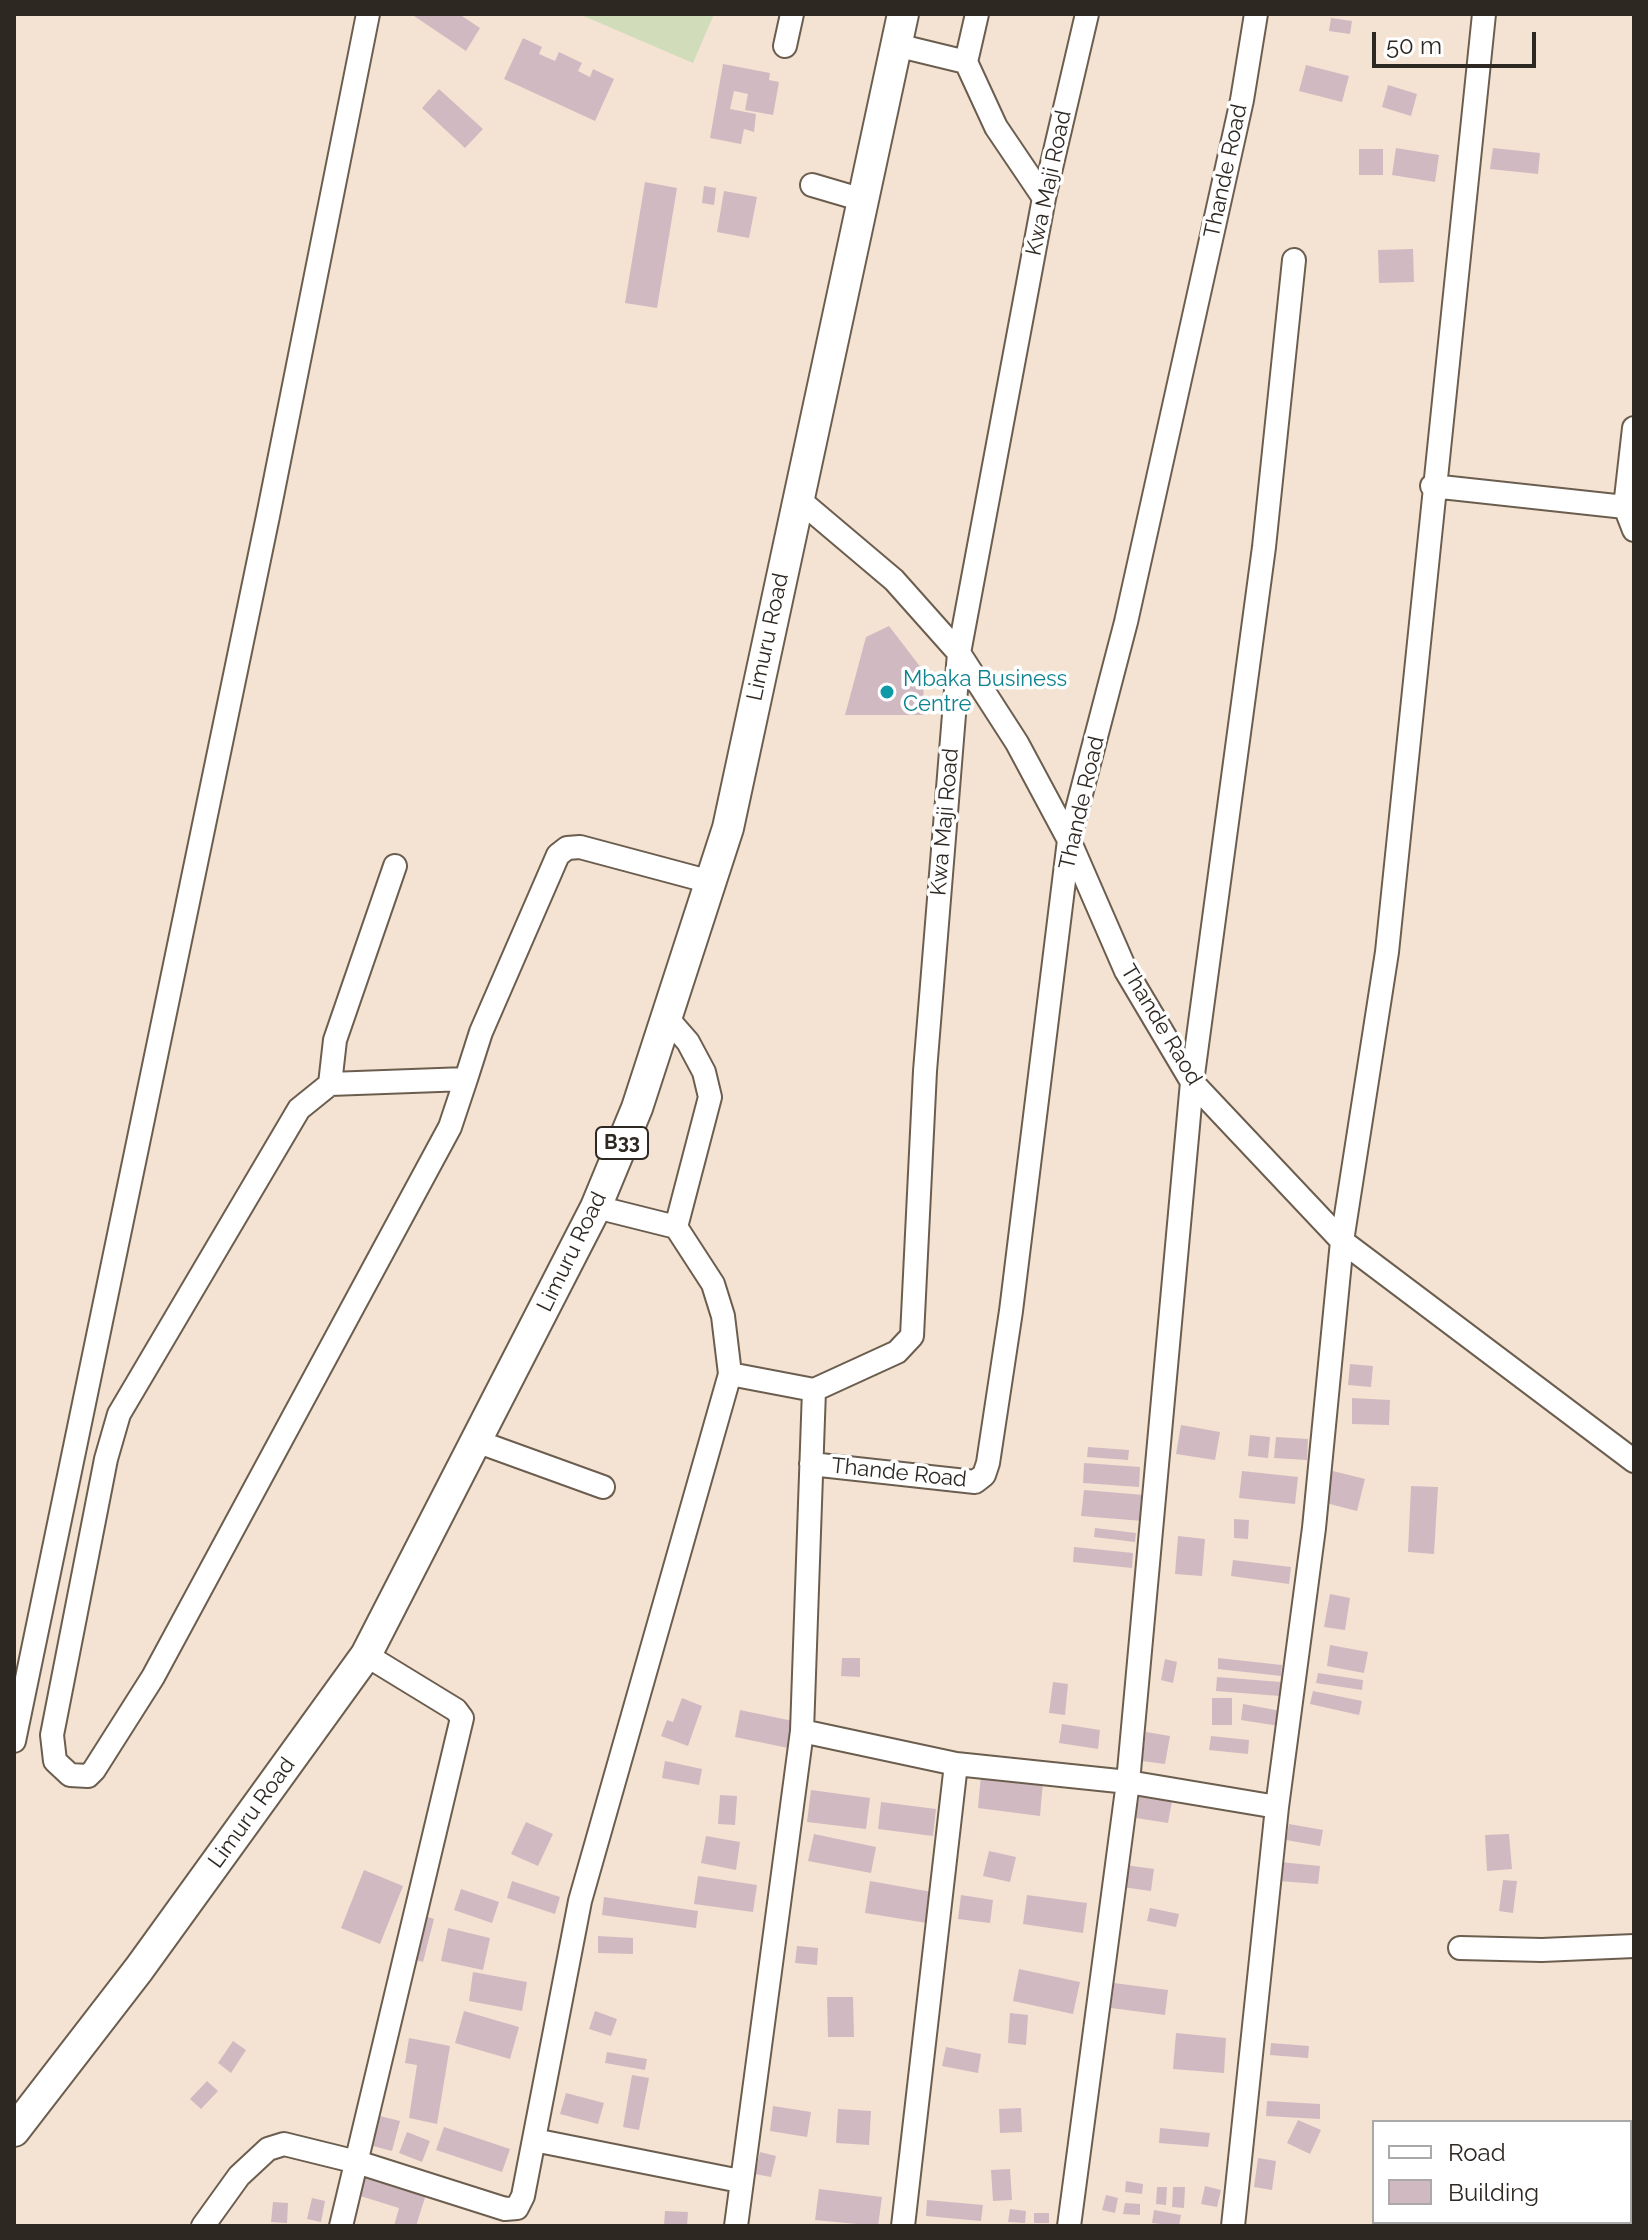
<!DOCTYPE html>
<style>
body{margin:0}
#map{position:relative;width:1648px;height:2240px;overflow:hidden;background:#f4e3d2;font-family:Raleway,sans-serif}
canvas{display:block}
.frame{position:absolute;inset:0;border:16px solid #2e2822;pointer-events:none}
.legend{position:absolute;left:1372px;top:2120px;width:260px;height:104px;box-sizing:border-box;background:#fff;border:2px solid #aba9a7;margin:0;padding:10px 14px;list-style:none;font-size:24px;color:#2e2822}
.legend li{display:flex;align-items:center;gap:16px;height:40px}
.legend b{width:40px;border:2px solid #aba9a7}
.scale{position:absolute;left:1372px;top:32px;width:164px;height:36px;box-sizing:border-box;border:4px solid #2e2822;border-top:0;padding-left:10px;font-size:24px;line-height:28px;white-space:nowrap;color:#2e2822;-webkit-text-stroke:6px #fff;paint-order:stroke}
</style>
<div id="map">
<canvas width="1648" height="2240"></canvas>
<div class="frame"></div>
<ul class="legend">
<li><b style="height:10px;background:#fff"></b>Road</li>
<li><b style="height:22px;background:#d1b9c2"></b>Building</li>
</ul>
<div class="scale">50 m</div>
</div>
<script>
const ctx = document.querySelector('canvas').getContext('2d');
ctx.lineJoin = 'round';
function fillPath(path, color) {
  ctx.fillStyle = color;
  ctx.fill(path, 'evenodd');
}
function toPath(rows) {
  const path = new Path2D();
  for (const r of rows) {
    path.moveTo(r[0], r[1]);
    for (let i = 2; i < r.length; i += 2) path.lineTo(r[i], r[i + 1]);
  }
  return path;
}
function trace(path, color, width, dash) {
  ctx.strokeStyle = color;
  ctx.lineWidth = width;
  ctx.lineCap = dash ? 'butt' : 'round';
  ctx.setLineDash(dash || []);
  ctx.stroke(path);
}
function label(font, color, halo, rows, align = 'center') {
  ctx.font = font + ' Raleway,sans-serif';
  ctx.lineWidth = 7;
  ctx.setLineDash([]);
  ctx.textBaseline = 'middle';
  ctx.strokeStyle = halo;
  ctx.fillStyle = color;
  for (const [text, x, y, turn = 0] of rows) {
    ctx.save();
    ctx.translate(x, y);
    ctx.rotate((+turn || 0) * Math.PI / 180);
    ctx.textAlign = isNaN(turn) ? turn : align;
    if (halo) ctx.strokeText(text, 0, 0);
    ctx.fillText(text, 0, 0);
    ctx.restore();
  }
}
fillPath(toPath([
 [579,14,714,14,693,63]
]), '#d0dcba');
fillPath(toPath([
 [411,14,459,14,480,28,466,51],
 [1331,18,1352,21,1350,34,1329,31],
 [523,38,542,47,539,54,555,61,559,52,582,63,578,71,590,77,593,69,614,79,595,121,504,79],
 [723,64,770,73,769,80,779,82,773,115,745,110,748,94,734,91,730,109,756,114,754,132,744,129,741,144,710,138],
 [1306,65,1349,76,1342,102,1299,91],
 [1388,85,1417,94,1411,116,1382,107],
 [439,89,483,129,465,148,422,108],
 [1396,148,1439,155,1435,182,1392,175],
 [1493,148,1540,153,1538,174,1490,169],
 [1359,149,1383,149,1383,175,1359,175],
 [645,182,677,188,657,308,625,303],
 [704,186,716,188,714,205,702,203],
 [724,191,757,197,749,238,717,232],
 [1413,249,1414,282,1379,283,1378,250],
 [889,626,922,669,925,715,845,715,866,637],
 [1350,1364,1373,1366,1371,1387,1348,1385],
 [1352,1398,1390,1400,1389,1425,1352,1424],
 [1181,1425,1220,1432,1215,1460,1176,1454],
 [1250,1435,1270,1437,1268,1458,1248,1456],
 [1276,1437,1308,1439,1307,1460,1274,1458],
 [1088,1447,1129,1450,1128,1460,1087,1457],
 [1084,1463,1140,1467,1139,1487,1083,1483],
 [1329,1470,1365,1479,1357,1511,1322,1502],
 [1242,1471,1298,1477,1295,1504,1239,1498],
 [1411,1486,1438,1487,1434,1554,1408,1552],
 [1084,1490,1144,1495,1143,1521,1081,1516],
 [1234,1519,1249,1520,1248,1539,1234,1538],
 [1095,1528,1136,1533,1135,1542,1094,1537],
 [1178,1536,1205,1539,1202,1576,1175,1574],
 [1074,1547,1133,1553,1132,1568,1073,1562],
 [1233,1560,1291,1567,1289,1584,1231,1576],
 [1330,1594,1350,1598,1345,1630,1324,1627],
 [1330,1645,1368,1652,1364,1673,1327,1666],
 [842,1658,860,1658,860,1677,841,1676],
 [1218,1658,1282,1665,1281,1676,1218,1669],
 [1165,1659,1177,1662,1173,1683,1161,1680],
 [1318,1673,1363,1680,1362,1690,1316,1683],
 [1217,1677,1281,1682,1280,1696,1216,1691],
 [1053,1682,1068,1684,1065,1715,1049,1713],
 [1313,1691,1362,1701,1359,1715,1310,1704],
 [682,1698,702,1706,688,1746,661,1736,667,1720,673,1722],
 [1212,1698,1232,1698,1232,1725,1212,1725],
 [1243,1704,1281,1711,1279,1726,1241,1720],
 [740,1710,793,1721,788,1748,735,1737],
 [1062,1724,1100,1730,1098,1749,1059,1743],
 [1146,1732,1170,1736,1165,1764,1142,1761],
 [1211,1736,1249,1740,1248,1754,1209,1750],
 [665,1761,702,1769,699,1785,662,1778],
 [981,1775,1043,1782,1040,1816,978,1808],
 [811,1790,870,1798,866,1829,807,1822],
 [1140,1791,1173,1796,1168,1823,1136,1818],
 [720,1795,737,1796,735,1825,718,1824],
 [881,1802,936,1809,933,1836,878,1829],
 [526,1822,553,1834,538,1866,511,1854],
 [1289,1824,1323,1830,1320,1846,1286,1840],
 [814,1834,876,1847,871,1873,808,1861],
 [1509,1834,1512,1869,1487,1871,1485,1835],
 [706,1836,740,1842,736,1870,701,1863],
 [989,1851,1016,1857,1010,1882,983,1876],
 [1280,1862,1320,1866,1318,1884,1279,1881],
 [1125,1865,1154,1869,1151,1891,1122,1887],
 [364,1870,403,1886,380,1944,341,1928],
 [698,1876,757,1885,753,1912,694,1904],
 [1503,1880,1517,1881,1513,1913,1499,1911],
 [512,1881,560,1897,555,1914,507,1898],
 [870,1881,932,1892,927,1923,865,1913],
 [461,1889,499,1902,492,1923,454,1910],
 [961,1895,993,1900,990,1923,958,1919],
 [1027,1895,1087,1903,1083,1933,1023,1924],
 [604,1897,698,1911,696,1928,602,1915],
 [1150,1908,1179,1914,1176,1927,1147,1921],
 [425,1916,434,1919,423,1962,413,1959],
 [448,1928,490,1938,483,1970,441,1961],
 [598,1936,633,1938,633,1954,598,1953],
 [797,1946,818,1948,817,1965,795,1963],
 [1019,1969,1080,1982,1073,2014,1013,2001],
 [473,1972,527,1982,522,2011,469,2001],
 [1114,1983,1168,1990,1165,2015,1111,2008],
 [827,1997,853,1997,854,2037,828,2037],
 [464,2011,519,2027,510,2059,455,2043],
 [595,2011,617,2019,611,2036,589,2029],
 [1010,2013,1028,2015,1026,2045,1008,2043],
 [1176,2033,1226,2038,1224,2073,1173,2069],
 [409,2038,450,2046,437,2124,409,2118,417,2065,405,2063],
 [233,2041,246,2050,231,2073,218,2063],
 [1271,2043,1309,2046,1308,2058,1270,2055],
 [946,2047,981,2054,978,2073,942,2066],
 [607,2052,647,2059,645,2070,605,2063],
 [632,2075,649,2078,639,2130,623,2127],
 [207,2081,218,2091,201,2109,190,2099],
 [566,2093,604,2103,598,2124,560,2114],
 [1267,2101,1320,2104,1320,2119,1266,2116],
 [773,2106,811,2112,807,2137,770,2131],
 [1021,2108,1022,2132,1000,2133,999,2109],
 [838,2109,871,2111,869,2145,836,2143],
 [376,2115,400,2121,392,2151,369,2145],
 [1298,2120,1321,2130,1310,2154,1287,2143],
 [444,2127,510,2149,502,2172,436,2150],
 [1160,2128,1210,2133,1208,2147,1159,2143],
 [407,2132,430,2141,422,2162,399,2153],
 [760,2152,776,2156,771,2177,755,2174],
 [1258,2158,1276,2161,1272,2190,1254,2187],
 [365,2169,428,2188,416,2226,394,2226,399,2208,357,2195],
 [1010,2169,1012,2200,993,2201,991,2170],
 [1126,2181,1143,2184,1142,2194,1125,2192],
 [1205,2186,1221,2190,1217,2207,1201,2204],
 [1157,2187,1167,2187,1166,2205,1156,2204],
 [1173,2187,1185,2187,1184,2208,1172,2207],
 [819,2189,882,2197,878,2226,815,2220],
 [1106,2195,1118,2198,1115,2213,1102,2210],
 [312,2198,325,2201,321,2222,307,2219],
 [927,2200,983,2205,981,2221,926,2216],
 [273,2202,288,2203,287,2223,271,2222],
 [1125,2203,1140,2204,1140,2215,1123,2214],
 [1010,2209,1026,2211,1025,2223,1008,2222],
 [1154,2210,1181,2215,1179,2226,1152,2223],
 [665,2211,688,2212,687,2226,664,2226],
 [1034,2213,1049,2213,1049,2223,1034,2223]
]), '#d1b9c2');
const minor = toPath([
 [977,14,966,62,996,127,1044,198],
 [896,45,966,62],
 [785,46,792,14],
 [812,185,863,200],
 [1634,428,1625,507,1634,530],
 [1432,486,1625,507],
 [797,498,894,580,959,653,1017,743,1069,840,1126,971,1192,1082,1342,1241,1634,1461],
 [466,1079,450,1127,153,1677,94,1770,88,1776,70,1775,55,1761,52,1735,106,1459,119,1414,299,1109,330,1084,466,1079,481,1032,558,855,567,848,580,847,711,882],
 [330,1084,335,1040,395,866],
 [596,1207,676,1227],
 [730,1374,814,1390],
 [814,1390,897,1352,912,1336,925,1071,959,653,1044,198,1087,14],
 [476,1441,603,1487],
 [811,1464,975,1482,984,1475,988,1463,1011,1311,1069,840,1126,622,1242,100,1256,14],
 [802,1731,956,1764,1128,1782,1277,1807],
 [14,1741,268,516,368,14],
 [1460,1948,1542,1950,1634,1946],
 [534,2140,740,2181],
 [203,2226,239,2176,268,2149,284,2144,357,2162,505,2209,517,2208,523,2196,580,1901,730,1374,723,1316,713,1284,676,1227,710,1097,704,1072,688,1042,667,1018],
 [341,2226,462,1718,456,1710,366,1655],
 [736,2226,802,1731,814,1390],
 [903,2226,956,1764],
 [1069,2226,1128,1782,1192,1082,1264,547,1294,260],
 [1233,2226,1277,1807,1314,1528,1342,1241,1387,952,1484,14]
]);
const highway = toPath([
 [14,2131,139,1969,366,1655,596,1207,637,1108,728,828,903,14]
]);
trace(minor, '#6c5e4f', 26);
trace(highway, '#6c5e4f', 34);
trace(minor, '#fff', 22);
trace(highway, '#fff', 30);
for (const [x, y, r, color] of [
 [887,692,8,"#0f9aa8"]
]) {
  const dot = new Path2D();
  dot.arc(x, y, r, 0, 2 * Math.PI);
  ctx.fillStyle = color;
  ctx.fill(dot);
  trace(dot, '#fff', 3);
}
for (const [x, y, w] of [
 [622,1143,52]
]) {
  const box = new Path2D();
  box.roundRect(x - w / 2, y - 16, w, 32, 6);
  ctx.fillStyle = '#fff';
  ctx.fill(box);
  trace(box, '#2e2822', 2);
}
label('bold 20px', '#2e2822', null, [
 ["B33",622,1143]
]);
label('22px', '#2e2822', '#fff', [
 ["Thande Road",1226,171,-78],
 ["Kwa Maji Road",1049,183,-78],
 ["Limuru Road",768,637,-78],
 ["Thande Road",1082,803,-77],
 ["Kwa Maji Road",945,822,-85],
 ["Thande Raod",1161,1025,59],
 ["Limuru Road",572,1252,-64],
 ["Thande Road",899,1473,6],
 ["Limuru Road",252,1813,-54]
]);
label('22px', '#0d838f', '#fff', [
 ["Mbaka Business",903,679],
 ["Centre",903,704]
], 'left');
</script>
